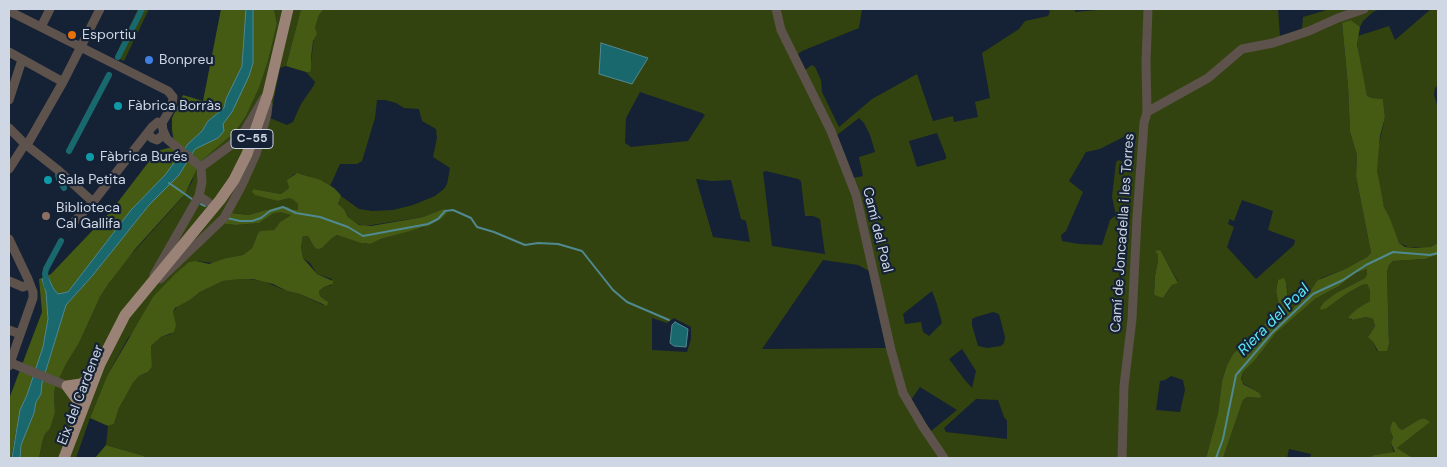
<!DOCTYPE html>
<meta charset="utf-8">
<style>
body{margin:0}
#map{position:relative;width:1447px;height:467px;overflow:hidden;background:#152134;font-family:"DM Sans",sans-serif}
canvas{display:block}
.frame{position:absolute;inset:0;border:10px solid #cfd7e4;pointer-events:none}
</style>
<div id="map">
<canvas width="1447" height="467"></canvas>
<div class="frame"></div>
</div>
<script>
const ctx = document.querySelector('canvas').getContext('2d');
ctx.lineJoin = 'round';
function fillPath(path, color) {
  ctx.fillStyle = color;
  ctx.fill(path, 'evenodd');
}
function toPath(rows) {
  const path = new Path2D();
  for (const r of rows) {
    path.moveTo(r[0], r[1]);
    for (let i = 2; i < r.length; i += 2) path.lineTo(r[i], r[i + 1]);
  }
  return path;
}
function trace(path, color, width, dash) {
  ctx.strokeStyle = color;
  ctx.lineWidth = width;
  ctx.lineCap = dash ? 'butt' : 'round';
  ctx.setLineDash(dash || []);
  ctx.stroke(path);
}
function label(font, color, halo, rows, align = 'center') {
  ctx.font = font + ' "DM Sans",sans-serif';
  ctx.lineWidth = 4.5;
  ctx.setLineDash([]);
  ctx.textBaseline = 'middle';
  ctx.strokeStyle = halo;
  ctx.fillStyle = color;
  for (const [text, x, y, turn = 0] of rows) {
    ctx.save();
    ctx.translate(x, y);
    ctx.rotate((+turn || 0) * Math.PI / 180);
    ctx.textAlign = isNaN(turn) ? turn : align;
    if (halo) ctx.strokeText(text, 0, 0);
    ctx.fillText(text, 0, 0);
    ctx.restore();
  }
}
fillPath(toPath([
 [138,9,149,9,124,61,115,57],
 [274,9,301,9,286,66,280,68,270,118,287,125,293,122,301,104,314,85,315,82,306,72,310,71,315,28,319,15,324,9,862,9,859,28,802,51,796,56,805,70,812,65,815,67,821,80,822,92,839,127,872,99,917,74,933,121,953,116,954,122,978,117,975,102,990,98,982,53,1019,29,1025,21,1048,16,1050,11,1047,9,1075,9,1075,12,1098,10,1098,9,1278,9,1280,36,1302,29,1303,17,1330,9,1380,9,1373,12,1363,21,1360,27,1351,20,1342,24,1348,86,1350,132,1357,155,1356,176,1371,253,1367,257,1345,269,1321,278,1308,294,1292,310,1288,299,1287,286,1278,280,1276,291,1279,306,1278,311,1233,354,1227,365,1222,381,1218,413,1206,458,146,458,144,456,106,445,108,426,114,424,119,408,133,383,139,376,148,372,152,367,151,346,161,337,171,334,174,319,173,312,178,306,190,300,200,292,223,281,242,278,263,281,287,291,300,294,323,305,327,301,320,296,319,291,324,287,332,285,332,279,317,274,310,263,303,258,301,247,303,236,308,236,314,247,322,248,331,239,337,235,366,244,407,231,423,228,441,219,443,209,423,217,365,226,358,224,349,218,344,209,338,204,341,196,359,209,372,211,393,210,413,205,435,196,444,189,447,184,450,168,433,157,437,138,436,129,422,121,419,109,404,108,396,103,385,100,377,100,375,118,362,161,357,164,340,164,330,186,323,181,301,174,294,174,288,180,289,188,281,194,253,189,278,201,289,198,292,199,298,204,298,210,293,210,288,207,281,206,248,215,234,213,226,224,236,225,259,223,274,213,281,211,291,215,280,222,274,230,258,233,252,248,243,255,226,258,213,263,196,261,128,338,107,376,90,418,76,458,39,458,43,439,45,434,50,429,55,413,54,393,55,388,66,364,79,343,100,297,118,269,182,198,192,182,195,170,200,162,239,127,246,116,259,88,268,61,277,24],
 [640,92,702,113,705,115,688,141,631,147,625,143,626,118],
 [859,118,864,123,870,135,875,152,859,157,863,176,853,178,837,135],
 [1133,132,1135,133,1136,136,1133,158,1124,163,1119,160,1116,162,1112,197,1116,215,1110,220,1102,245,1079,244,1062,241,1061,235,1066,231,1083,192,1069,181,1086,152,1100,149],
 [937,133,946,156,946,159,917,167,909,141],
 [766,171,798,179,801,181,805,216,813,216,820,219,825,254,772,246,763,172],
 [696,179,712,181,731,180,741,219,746,221,750,242,713,237],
 [1242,200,1273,211,1268,230,1295,240,1294,245,1256,279,1227,247,1234,227,1228,224,1229,221,1229,219,1234,221],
 [1161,251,1178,282,1172,285,1164,297,1154,295,1155,276,1158,260,1158,254,1156,252],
 [823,260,858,265,871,272,886,348,762,349],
 [932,291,937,304,942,323,929,336,923,332,921,322,905,324,903,314],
 [993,312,999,314,1005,337,1004,343,1001,346,988,348,978,346,972,325,972,319,976,317],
 [652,318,667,323,674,318,691,327,691,339,687,352,652,350],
 [962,349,976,371,972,388,964,379,949,359],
 [1171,376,1183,380,1185,390,1180,412,1156,410,1160,381,1165,380],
 [920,387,957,410,931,431,911,400],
 [976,399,998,400,1004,417,1007,421,1007,439,946,432,944,428],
 [1431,9,1438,9,1438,85,1435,88,1434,95,1438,108,1438,243,1427,248,1408,247,1399,243,1396,236,1390,218,1384,207,1379,186,1377,170,1377,153,1385,117,1383,99,1372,98,1367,96,1360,65,1357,41,1358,36,1389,26,1395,40],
 [1438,255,1438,458,1413,458,1397,448,1429,422,1424,418,1418,420,1402,430,1399,428,1396,424,1390,430,1393,437,1391,443,1394,453,1374,455,1368,458,1310,458,1311,454,1289,449,1287,458,1223,458,1243,400,1247,397,1260,398,1258,392,1241,382,1243,372,1255,360,1276,333,1315,299,1339,286,1356,273,1367,269,1367,274,1365,278,1336,293,1321,305,1327,308,1346,294,1362,285,1367,284,1370,291,1370,301,1349,316,1351,320,1353,320,1366,317,1373,319,1375,326,1369,335,1370,339,1373,342,1377,351,1387,348,1389,344,1387,272,1389,265,1393,261,1425,259]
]), '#33430f');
fillPath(toPath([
 [221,9,246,9,242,66,226,99,224,108,208,121,202,131,188,144,165,175,131,210,68,292,58,294,53,288,48,277,42,279,46,292,48,319,43,347,27,395,20,410,11,458,9,458,9,399,42,312,39,279,51,274,111,211,157,151,172,147,174,143,172,130,172,118,183,95,203,101],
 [253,9,274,9,277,24,268,61,259,88,246,116,236,131,200,162,185,194,136,248,109,283,100,297,79,343,66,364,55,388,54,393,55,413,50,429,45,434,43,439,39,458,20,458,21,445,34,413,36,402,41,394,42,383,66,305,93,275,149,205,179,175,195,149,206,143,232,112,253,63],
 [301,9,324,9,319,15,315,28,317,34,313,41,311,58,311,69,310,72,306,72,286,66],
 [1351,20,1360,27,1357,44,1367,96,1372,98,1383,99,1385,117,1380,136,1377,170,1384,207,1390,218,1399,243,1405,247,1416,248,1430,247,1438,243,1438,255,1425,259,1393,261,1389,265,1387,272,1389,344,1387,351,1378,351,1373,342,1368,337,1375,326,1373,319,1366,317,1353,320,1349,318,1349,316,1357,309,1370,301,1370,291,1367,284,1362,285,1346,294,1327,308,1321,310,1320,308,1323,303,1336,293,1365,278,1367,274,1367,269,1356,273,1339,286,1315,299,1276,333,1255,360,1243,372,1241,379,1243,384,1258,392,1261,396,1260,398,1247,397,1243,400,1223,458,1206,458,1218,413,1222,381,1227,365,1233,354,1278,311,1279,306,1276,291,1278,280,1284,278,1286,283,1289,305,1292,309,1308,294,1318,280,1345,269,1367,257,1371,253,1356,176,1357,155,1350,132,1348,86,1342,23],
 [297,173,321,180,334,188,339,193,341,196,338,204,344,209,348,217,359,225,371,226,423,217,443,209,446,210,447,213,441,219,428,226,381,239,370,244,361,243,337,235,331,239,322,248,318,249,314,247,308,236,303,236,301,247,303,258,317,274,333,281,333,284,324,287,319,291,320,296,328,302,327,306,300,294,287,291,273,284,253,279,239,279,223,281,200,292,190,300,175,308,173,312,176,325,174,332,161,337,151,346,152,367,148,372,139,376,133,383,119,408,114,424,108,426,90,418,107,376,153,297,175,274,189,262,196,261,209,264,226,258,243,255,252,248,258,233,261,231,274,230,280,222,291,215,281,212,274,213,259,223,236,225,226,224,225,223,232,213,248,215,281,206,288,207,293,210,298,210,298,204,292,199,289,198,278,201,255,195,252,192,253,189,281,194,289,188,287,180],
 [1158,250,1161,251,1178,283,1172,285,1163,298,1154,295,1155,276,1158,260,1158,254,1155,252],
 [1424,418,1430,422,1397,448,1413,458,1368,458,1374,455,1395,452,1391,443,1393,437,1390,430,1392,422,1395,422,1399,428,1402,430,1418,420],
 [106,445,144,456,146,458,95,458]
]), '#455a13');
const water = toPath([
 [246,9,253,9,253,63,249,76,232,112,223,124,224,131,218,138,195,149,179,175,149,205,93,275,66,305,42,383,41,394,36,402,34,413,21,445,20,458,12,458,20,410,27,395,43,347,48,319,46,292,42,279,48,277,53,288,58,294,68,292,131,210,165,175,188,144,202,131,208,121,224,108,226,99,242,66,246,9],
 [601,43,648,58,632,84,599,74,601,43],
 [675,322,688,329,686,347,674,346,670,343,672,325,675,322]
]);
fillPath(water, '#19686e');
trace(water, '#508991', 1);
trace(toPath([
 [169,183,192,199],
 [201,204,205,206],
 [227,218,240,221,252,221,261,218,270,211,283,207,296,213,320,217,348,227,363,236,428,224,438,219,445,211,453,210,471,218,477,227,494,232,525,245,538,243,558,244,582,251,613,290,627,302,669,320],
 [1216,458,1223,439,1236,375,1272,333,1313,294,1343,280,1366,265,1393,252,1430,255,1438,253]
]), '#508991', 2);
trace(toPath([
 [118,57,142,9],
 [69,151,109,75],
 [58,175,59,179,64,188],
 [47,286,45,274,46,269,61,241]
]), '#19686e', 6);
trace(toPath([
 [776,9,781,30,831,131,856,195,891,350,903,393,923,427,944,458],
 [9,11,168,91,173,97,172,106,162,123,163,130,167,139,201,167,202,182,199,196,154,275],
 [41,27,50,9],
 [9,52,63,82],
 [9,100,22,60],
 [1147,112,1208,78,1242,49,1273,43,1309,31,1338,18,1364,9],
 [9,128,25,144,58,170,93,202],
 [148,134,152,138,157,140,164,134],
 [27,145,63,82,100,9],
 [201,167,231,145,245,130,264,98],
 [9,169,25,144],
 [199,196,208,202],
 [70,226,93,202,152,127,158,122,162,123],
 [9,239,28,279,33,292,33,298,9,366],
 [160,279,224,218,242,185,256,154,267,114,268,104],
 [9,281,23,287,30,284],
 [9,330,20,334],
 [9,362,67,386],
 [1122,458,1124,386,1132,319,1137,218,1144,123,1147,112,1146,62,1148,9]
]), '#5d524c', 9);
trace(toPath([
 [76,414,78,401,67,386,81,384,89,379,94,371],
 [64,458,100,364,125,315,220,200,234,180,247,154,268,94,288,9]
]), '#9a8276', 11);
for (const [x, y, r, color] of [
 [72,35,5,"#e8710a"],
 [149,60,5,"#3f7fe0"],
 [118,106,5,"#0f9aa8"],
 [90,157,5,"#0f9aa8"],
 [48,180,5,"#0f9aa8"],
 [46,216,5,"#8d6e63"]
]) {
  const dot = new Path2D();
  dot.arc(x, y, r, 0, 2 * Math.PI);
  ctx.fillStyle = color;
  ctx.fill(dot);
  trace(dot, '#152134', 2);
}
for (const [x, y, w] of [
 [252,139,42]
]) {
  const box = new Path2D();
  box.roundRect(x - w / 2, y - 9.5, w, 19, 4);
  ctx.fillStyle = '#152134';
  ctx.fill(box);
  trace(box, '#cfd7e4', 1);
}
label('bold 12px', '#cfd7e4', null, [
 ["C-55",252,139]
]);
label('14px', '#cfd7e4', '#152134', [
 ["Esportiu",82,35],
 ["Bonpreu",159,60],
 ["Fàbrica Borràs",128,106],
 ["Fàbrica Burés",100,157],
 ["Sala Petita",58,180],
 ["Biblioteca",56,208],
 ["Cal Gallifa",56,224]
], 'left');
label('14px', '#cfd7e4', '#152134', [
 ["Camí del Poal",877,230,76],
 ["Camí de Joncadella i les Torres",1123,233,-86],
 ["Eix del Cardener",81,395,-69]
]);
label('italic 15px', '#5be9f5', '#152134', [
 ["Riera del Poal",1274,320,-45]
]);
</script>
